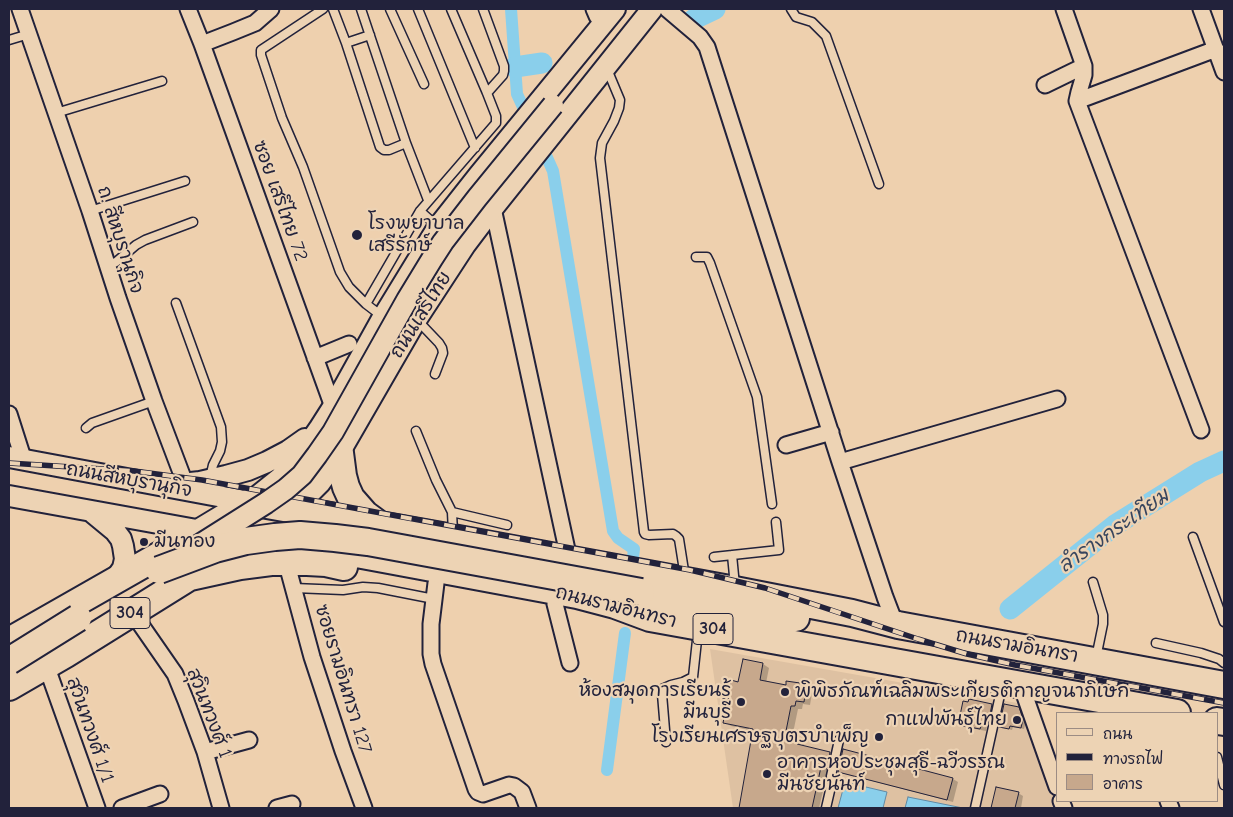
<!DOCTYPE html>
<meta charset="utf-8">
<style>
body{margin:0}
#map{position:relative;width:1233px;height:817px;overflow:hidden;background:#eed0ae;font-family:"Comic Neue","Playpen Sans Thai",sans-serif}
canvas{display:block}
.frame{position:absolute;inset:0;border:10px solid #22223b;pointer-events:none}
.legend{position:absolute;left:1056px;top:712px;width:162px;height:90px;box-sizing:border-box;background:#edd3b4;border:1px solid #9c8c84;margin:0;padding:6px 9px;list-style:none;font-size:15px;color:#22223b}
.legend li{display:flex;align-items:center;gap:10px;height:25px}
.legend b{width:25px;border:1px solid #9c8c84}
</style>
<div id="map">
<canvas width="1233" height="817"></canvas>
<div class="frame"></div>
<ul class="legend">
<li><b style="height:6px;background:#edd3b4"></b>ถนน</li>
<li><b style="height:6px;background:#22223b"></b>ทางรถไฟ</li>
<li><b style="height:14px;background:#c7a88c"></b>อาคาร</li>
</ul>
</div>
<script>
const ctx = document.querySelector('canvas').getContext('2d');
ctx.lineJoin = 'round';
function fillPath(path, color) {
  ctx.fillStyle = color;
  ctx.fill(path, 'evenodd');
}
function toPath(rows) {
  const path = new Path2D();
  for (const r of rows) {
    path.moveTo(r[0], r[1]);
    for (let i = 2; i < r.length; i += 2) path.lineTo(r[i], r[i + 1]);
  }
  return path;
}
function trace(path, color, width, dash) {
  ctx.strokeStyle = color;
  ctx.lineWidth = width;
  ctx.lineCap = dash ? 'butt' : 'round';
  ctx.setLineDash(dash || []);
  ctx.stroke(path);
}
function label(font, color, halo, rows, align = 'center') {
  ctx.font = font + ' "Comic Neue","Playpen Sans Thai",sans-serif';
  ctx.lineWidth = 4.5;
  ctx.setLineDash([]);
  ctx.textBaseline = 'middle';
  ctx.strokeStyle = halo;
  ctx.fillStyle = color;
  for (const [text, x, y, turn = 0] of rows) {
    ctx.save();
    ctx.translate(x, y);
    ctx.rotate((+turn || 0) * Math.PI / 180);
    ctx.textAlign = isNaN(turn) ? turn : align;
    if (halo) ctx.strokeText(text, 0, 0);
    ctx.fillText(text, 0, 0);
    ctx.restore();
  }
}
fillPath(toPath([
 [710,649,1023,704,1060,808,733,808]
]), '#dec1a2');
const water = toPath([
 [845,782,887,792,883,808,838,808,845,782],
 [908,797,963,808,905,808,908,797]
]);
fillPath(water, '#8acfeb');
trace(water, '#608aa5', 1);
fillPath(toPath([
 [763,664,769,668,766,683,787,686,799,684,812,693,810,705,803,704,802,709,798,709,792,738,797,739,804,743,803,747,830,754,836,757,833,772,828,770,819,808,740,808,754,731,731,726,724,722,739,683],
 [970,701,992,705,997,708,993,727,987,726,986,731,965,727,959,724],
 [1019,709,1022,711,1026,721,1024,729,1013,727,1012,730,1000,727],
 [839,771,953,779,958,782,953,802,845,774],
 [997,788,1018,793,1023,796,1021,808,992,808]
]), '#0003');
trace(toPath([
 [511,9,517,94,529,120],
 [540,142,553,171,613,531,618,538,634,549,633,557],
 [607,770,625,633]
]), '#8acfeb', 12);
trace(toPath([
 [694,19,715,9],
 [515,67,542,63],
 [1010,609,1115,525,1200,472,1224,461]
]), '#8acfeb', 21);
const building = toPath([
 [743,659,763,663,760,680,786,685,786,681,800,683,799,687,806,688,804,702,796,701,795,706,791,706,785,736,798,738,797,744,830,752,827,769,821,767,812,808,739,808,753,729,723,723,731,680,738,682,743,659],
 [969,699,992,704,988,725,982,724,980,729,958,725,963,701,968,702,969,699],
 [1004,704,1019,707,1023,719,1021,728,1010,726,1009,729,999,727,1004,704],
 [843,749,953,778,947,800,838,772,843,749],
 [996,787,1019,792,1015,808,991,808,996,787]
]);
fillPath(building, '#c7a88c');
trace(building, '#22223b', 1);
const lane = toPath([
 [323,9,264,48,261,50,261,55,282,118,303,167,340,272,349,287,366,304,383,317],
 [333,9,346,43,380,147,384,150,389,150,406,143,361,9],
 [390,9,424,84],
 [418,9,475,148],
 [483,9,504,66,504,71,503,75,487,93],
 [791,9,796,17,812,22,826,36,879,184],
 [9,40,29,34],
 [346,43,370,35],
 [607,69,620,100,619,108,614,121,602,143,600,158,644,532,645,534,649,535,673,534,676,536,679,539,685,577],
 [56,113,162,81],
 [406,143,428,200],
 [90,211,185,181],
 [420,211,438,227],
 [696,257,707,257,710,263,757,397,772,504],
 [107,266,116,262,136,245,145,240,193,222],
 [176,303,221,427,222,442,220,451,213,465,210,478],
 [366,304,420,211,496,123,496,116,487,93,451,9],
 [418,321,439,343,442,348,443,353,435,374],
 [86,428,92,423,154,401],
 [416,431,436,480,452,512,453,533],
 [452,512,507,525],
 [1193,537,1224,622],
 [732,555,735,586],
 [714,557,779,550,776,522],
 [1093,582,1103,615,1103,624,1096,658],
 [294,588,343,590,363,587,378,588,434,599],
 [1156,643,1201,653,1219,659,1224,663],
 [666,742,662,694,662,689,671,685,683,682,693,677,698,631],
 [1217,757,1224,785],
 [826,808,832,782,831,776,839,740],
 [975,808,1002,686]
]);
const street = toPath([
 [20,9,90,211,118,298,154,401,185,483],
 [188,9,202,44,333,407],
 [594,9,597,16,603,24],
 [667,9,700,37,707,47,840,462,885,597,893,618,898,625],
 [1064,9,1084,66,1084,75,1079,92,1077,101],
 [1201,9,1224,72],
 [202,44,233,32,255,23,271,9],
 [1045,85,1084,66],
 [493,208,569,559],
 [315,358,349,344],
 [9,414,24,461],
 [1201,430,1077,101,1216,49],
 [786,445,831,432],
 [840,462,1057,399],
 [286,561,312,657,343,751,364,808],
 [436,583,431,624,431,654,433,664,476,789,478,792,483,794,509,785,514,786,522,792,528,808],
 [555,604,570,663],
 [132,612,175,674,186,701,205,752,221,808],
 [46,665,97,808],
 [1021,685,1057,787],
 [205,752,249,740],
 [1061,801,1064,808],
 [1168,801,1171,808],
 [122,808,160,794],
 [277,808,292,804]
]);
const secondary = toPath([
 [9,457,250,502,280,478,293,464,305,449,319,429,333,407,383,317,438,227,479,175,615,9],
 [181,484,200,482,226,476,248,470,267,462,288,451,305,439],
 [9,496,202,531],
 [293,510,320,483,330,469,416,320,465,245,493,208,652,9],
 [92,512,115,531,121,539,123,546,125,559,123,568,115,580]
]);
const highway = toPath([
 [340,453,343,476,346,487,351,498,365,514,380,525],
 [319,547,577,595,615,605,650,618,1177,713],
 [190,577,240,566,271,562,307,562,326,563,344,567],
 [641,592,755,613,796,618],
 [9,641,202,531,250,502,453,538,735,590,852,613,898,625,1224,685],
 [9,687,66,654,204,568],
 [1217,721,1224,722]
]);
trace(lane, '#22223b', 11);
trace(street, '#22223b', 19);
trace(secondary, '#22223b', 24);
trace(highway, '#22223b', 30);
trace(lane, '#edd3b4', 8);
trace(street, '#edd3b4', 15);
trace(secondary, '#edd3b4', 20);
trace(highway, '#edd3b4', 26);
const rail = toPath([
 [9,463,134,471,202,480,690,570,765,588,918,639,967,654,1015,665,1224,703]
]);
trace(rail, '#22223b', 5.5);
trace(rail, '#edd3b4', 4, [11]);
const secondaryBridge = toPath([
 [190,551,266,503,286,489,302,475,317,455,333,432,407,300,432,259,443,242,477,198,553,105]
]);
const highwayBridge = toPath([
 [159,570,215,549,246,541,275,537,300,535,335,538,368,542,641,592],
 [9,661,78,618]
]);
trace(secondaryBridge, '#22223b', 24, []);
trace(highwayBridge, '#22223b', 30, []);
trace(secondaryBridge, '#edd3b4', 20);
trace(highwayBridge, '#edd3b4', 26);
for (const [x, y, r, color] of [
 [357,235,6,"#22223b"],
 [144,542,5,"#22223b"],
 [785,692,5,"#22223b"],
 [741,702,5,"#22223b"],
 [1017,720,5,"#22223b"],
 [879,737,5,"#22223b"],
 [767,774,5,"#22223b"]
]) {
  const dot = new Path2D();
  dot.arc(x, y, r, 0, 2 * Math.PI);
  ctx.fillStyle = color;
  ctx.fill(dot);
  trace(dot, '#edd3b4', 2);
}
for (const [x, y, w] of [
 [130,613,40],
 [713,629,40]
]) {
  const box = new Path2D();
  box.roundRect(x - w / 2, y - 15.5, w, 31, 4);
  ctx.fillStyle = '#edd3b4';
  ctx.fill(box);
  trace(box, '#22223b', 1);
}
label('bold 18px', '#22223b', null, [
 ["304",130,613],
 ["304",713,629]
]);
label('19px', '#22223b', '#edd3b4', [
 ["ซอย เสรีไทย 72",280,201,70],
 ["ถ. สีหบุรานุกิจ",120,240,72],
 ["ถนนเสรีไทย",421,315,-58],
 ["ถนนสีหบุรานุกิจ",129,480,10],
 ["ถนนรามอินทรา",616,607,14],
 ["ถนนรามอินทรา",1017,646,10],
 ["ซอยรามอินทรา 127",343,679,73],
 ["สุวินทวงศ์ 1",209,713,69],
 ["สุวินทวงศ์ 1/1",90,730,71]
]);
label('19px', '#22223b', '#edd3b4', [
 ["โรงพยาบาล",368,224],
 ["เสรีรักษ์",368,246],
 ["มีนทอง",154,542],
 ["ห้องสมุดการเรียนรู้",731,691,"right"],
 ["มีนบุรี",731,713,"right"],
 ["พิพิธภัณฑ์เฉลิมพระเกียรติกาญจนาภิเษก",795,692],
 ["กาแฟพันธ์ุไทย",1007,720,"right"],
 ["โรงเรียนเศรษฐบุตรบำเพ็ญ",869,737,"right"],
 ["อาคารหอประชุมสุธี-ฉวีวรรณ",777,763],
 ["มีนชัยนันท์",777,785]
], 'left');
label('italic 20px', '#37455e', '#edd3b4', [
 ["ลำรางกระเทียม",1114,531,-35]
]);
</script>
